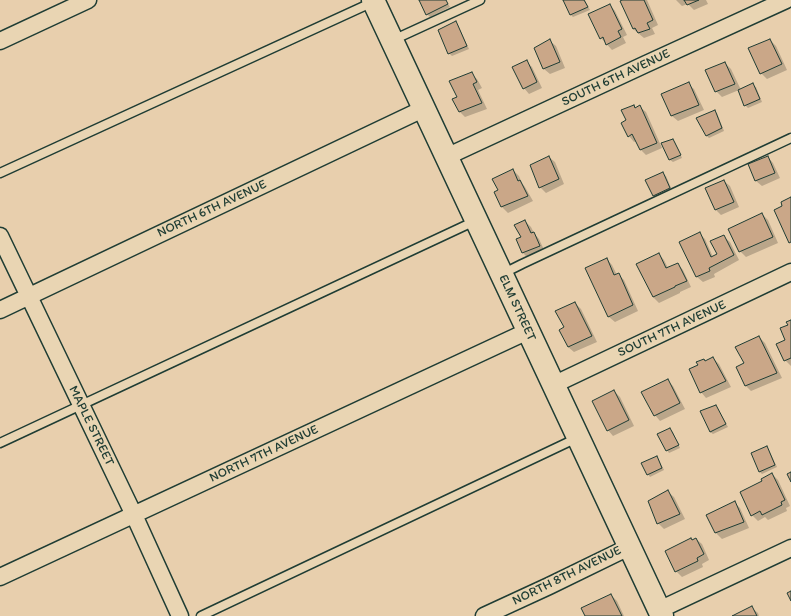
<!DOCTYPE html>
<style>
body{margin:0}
canvas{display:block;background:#e8cfad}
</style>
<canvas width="791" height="616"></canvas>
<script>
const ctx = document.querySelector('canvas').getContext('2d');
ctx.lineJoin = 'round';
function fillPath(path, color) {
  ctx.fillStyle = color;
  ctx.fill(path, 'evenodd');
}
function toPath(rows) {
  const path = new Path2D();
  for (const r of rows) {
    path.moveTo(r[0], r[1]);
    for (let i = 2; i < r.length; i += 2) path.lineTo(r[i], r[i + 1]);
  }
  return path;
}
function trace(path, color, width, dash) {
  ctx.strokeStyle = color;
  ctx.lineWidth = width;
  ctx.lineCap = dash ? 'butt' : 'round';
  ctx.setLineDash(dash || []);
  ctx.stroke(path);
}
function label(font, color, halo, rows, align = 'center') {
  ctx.font = font + ' Itim,sans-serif';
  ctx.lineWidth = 3.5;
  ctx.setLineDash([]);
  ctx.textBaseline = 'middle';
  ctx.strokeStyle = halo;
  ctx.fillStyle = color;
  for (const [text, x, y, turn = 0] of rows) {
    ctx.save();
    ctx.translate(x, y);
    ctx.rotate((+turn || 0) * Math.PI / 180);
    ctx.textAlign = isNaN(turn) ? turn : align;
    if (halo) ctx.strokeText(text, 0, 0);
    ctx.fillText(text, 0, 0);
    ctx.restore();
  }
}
fillPath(toPath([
 [420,0,446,0,450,7,430,17,427,14],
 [564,0,585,0,590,10,573,17,570,14],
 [624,0,647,0,658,25,652,28,655,34,644,38,633,29,621,1],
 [676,0,706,0,708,4,694,10,688,4,682,6],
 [610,5,615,11,627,35,623,37,626,43,612,50,601,38,589,15],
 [455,22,458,25,469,49,452,56,449,53],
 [770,40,776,46,787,70,767,79,761,73],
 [550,41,556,46,565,68,550,74,544,69,535,48],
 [526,61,532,67,542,88,529,94,524,88],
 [725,63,731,69,741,90,753,85,756,87,762,102,748,108,745,105,739,90,722,97,716,91],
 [471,74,477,79,482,88,478,90,487,109,465,117,460,112,458,97],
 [688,84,694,89,704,110,678,121,672,116],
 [634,106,636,108,640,107,646,112,662,148,646,155,641,150,636,141,634,142,629,136],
 [714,111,717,113,724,131,709,138,706,135],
 [673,140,675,142,682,158,673,162,670,160,663,144],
 [549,157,555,162,564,184,546,193,540,187],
 [768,157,773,163,780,178,762,186,756,181,750,165],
 [513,170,519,176,522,183,525,187,533,201,508,213,502,207,495,192,499,191],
 [663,173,666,176,672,190,656,198,654,195],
 [724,181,730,186,739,207,721,215,716,210],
 [762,214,768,220,778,243,746,257,740,251],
 [525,221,531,227,534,233,539,239,545,252,529,259,523,253,517,240,523,238],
 [699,233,705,239,713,257,718,255,724,237,730,242,739,260,714,274,715,277,703,282,697,277,681,242],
 [659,254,664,260,668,268,678,264,683,270,691,287,680,292,680,293,659,303,653,297,638,265],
 [607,259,612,265,617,275,618,274,624,280,638,311,615,322,609,317,587,268],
 [575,303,581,309,597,342,574,352,568,347,565,328],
 [791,321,791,366,785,360,787,341],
 [759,337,765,343,782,378,751,391,745,385,745,363],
 [713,358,719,364,731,387,706,398,701,392,705,362],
 [668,381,673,386,685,409,660,421,655,415],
 [614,391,620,397,634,426,613,436,608,430],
 [716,406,718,409,728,427,713,434,710,432,702,412],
 [670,429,673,432,680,448,669,453,667,450],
 [767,447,769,450,777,467,762,474,759,471],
 [657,458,659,460,664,470,650,477,648,474],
 [772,474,778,480,790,506,786,508,787,511,768,520,765,517,758,521,752,515,763,482],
 [668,492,674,497,685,519,664,529,658,523],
 [734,502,740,508,749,528,722,539,716,533,707,515],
 [696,539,702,544,709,560,702,564,703,567,682,577,676,571,693,541],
 [611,595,617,601,624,616,586,616],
 [752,608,758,613,759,616,735,616]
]), '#0003');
const building = toPath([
 [419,0,446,0,448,4,426,15,419,0],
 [563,0,584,0,588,7,570,15,563,0],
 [622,0,644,0,653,20,647,23,650,29,638,33,635,28,633,29,620,1,622,0],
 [684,0,699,0,687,5,684,0],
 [610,4,622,29,618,31,621,37,606,45,603,37,600,39,588,14,610,4],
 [456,21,467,46,448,54,438,30,456,21],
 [550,39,560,62,543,69,534,48,550,39],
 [770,39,782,64,760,74,748,48,770,39],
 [527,60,537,82,523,89,512,67,527,60],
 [725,62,735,84,715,92,705,70,725,62],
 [472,72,477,82,473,84,482,103,459,112,452,99,457,97,449,81,472,72],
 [689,82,699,105,671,116,661,94,689,82],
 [753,83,760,99,744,106,738,90,753,83],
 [634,105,635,108,640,105,657,143,640,150,632,134,628,137,621,123,626,120,621,110,634,105],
 [715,110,722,128,706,136,696,118,715,110],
 [673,139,681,155,669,160,661,143,673,139],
 [549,156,559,179,539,188,530,165,549,156],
 [768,156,775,173,755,181,748,164,768,156],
 [513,169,518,181,520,180,528,196,501,207,494,192,498,190,492,179,513,169],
 [663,172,670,188,653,196,645,180,663,172],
 [724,180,734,202,715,210,705,188,724,180],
 [791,197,791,242,789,243,774,210,782,206,781,202,791,197],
 [762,213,773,237,739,252,728,229,762,213],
 [525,220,531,233,534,232,540,246,522,253,516,239,521,237,514,225,525,220],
 [700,232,711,257,717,254,710,241,724,235,734,255,709,268,710,271,696,277,679,242,700,232],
 [659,253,666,268,678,263,687,281,675,286,675,287,653,297,636,264,659,253],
 [607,258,614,275,619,273,633,305,608,317,585,268,607,258],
 [575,302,592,336,568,347,559,330,564,327,555,311,575,302],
 [791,320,791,358,784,361,776,344,785,340,780,328,788,325,786,322,791,320],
 [759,336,777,373,745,386,736,367,744,363,735,347,759,336],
 [713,357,726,381,700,393,689,369,698,365,696,362,704,359,705,361,713,357],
 [668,379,680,403,654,416,641,392,668,379],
 [614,390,629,420,607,431,592,401,614,390],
 [716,405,726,424,710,432,700,411,716,405],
 [670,428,679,445,666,451,657,434,670,428],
 [767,446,775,465,759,472,751,453,767,446],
 [657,456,662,468,647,475,641,463,657,456],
 [791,472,791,482,787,474,791,472],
 [772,473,785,500,781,502,782,505,762,515,760,511,751,516,740,492,762,481,761,479,772,473],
 [668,490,680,514,657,524,648,501,668,490],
 [735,501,744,522,715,533,706,515,735,501],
 [691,538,692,540,696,538,704,554,697,558,698,561,675,572,665,551,691,538],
 [791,591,791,601,787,593,791,591],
 [611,594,622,616,585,616,581,608,611,594],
 [752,606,757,616,732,616,752,606]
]);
fillPath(building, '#caa788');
trace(building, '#1f3d34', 1);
const lane = toPath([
 [393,40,480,0],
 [0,173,373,2],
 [502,274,522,264,791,138],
 [0,443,475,221],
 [201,616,577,438]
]);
const street = toPath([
 [0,41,88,0],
 [446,157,646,64,786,0],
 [0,236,134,515,180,616],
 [0,310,423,109],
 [553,385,791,272],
 [0,577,528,331],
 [659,610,791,548],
 [484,616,549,586,629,547]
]);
const secondary = toPath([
 [373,0,662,616]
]);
trace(lane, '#1f3d34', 11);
trace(street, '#1f3d34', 19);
trace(secondary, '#1f3d34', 25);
trace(lane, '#e9d5b3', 8);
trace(street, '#e9d5b3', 16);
trace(secondary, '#e9d5b3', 22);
label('13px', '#1f3d34', '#e9d5b3', [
 ["SOUTH 6TH AVENUE",616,78,-25],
 ["NORTH 6TH AVENUE",212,209,-25],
 ["ELM STREET",517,308,65],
 ["SOUTH 7TH AVENUE",672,329,-25],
 ["MAPLE STREET",91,426,64],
 ["NORTH 7TH AVENUE",264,454,-25],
 ["NORTH 8TH AVENUE",567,576,-26]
]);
</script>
